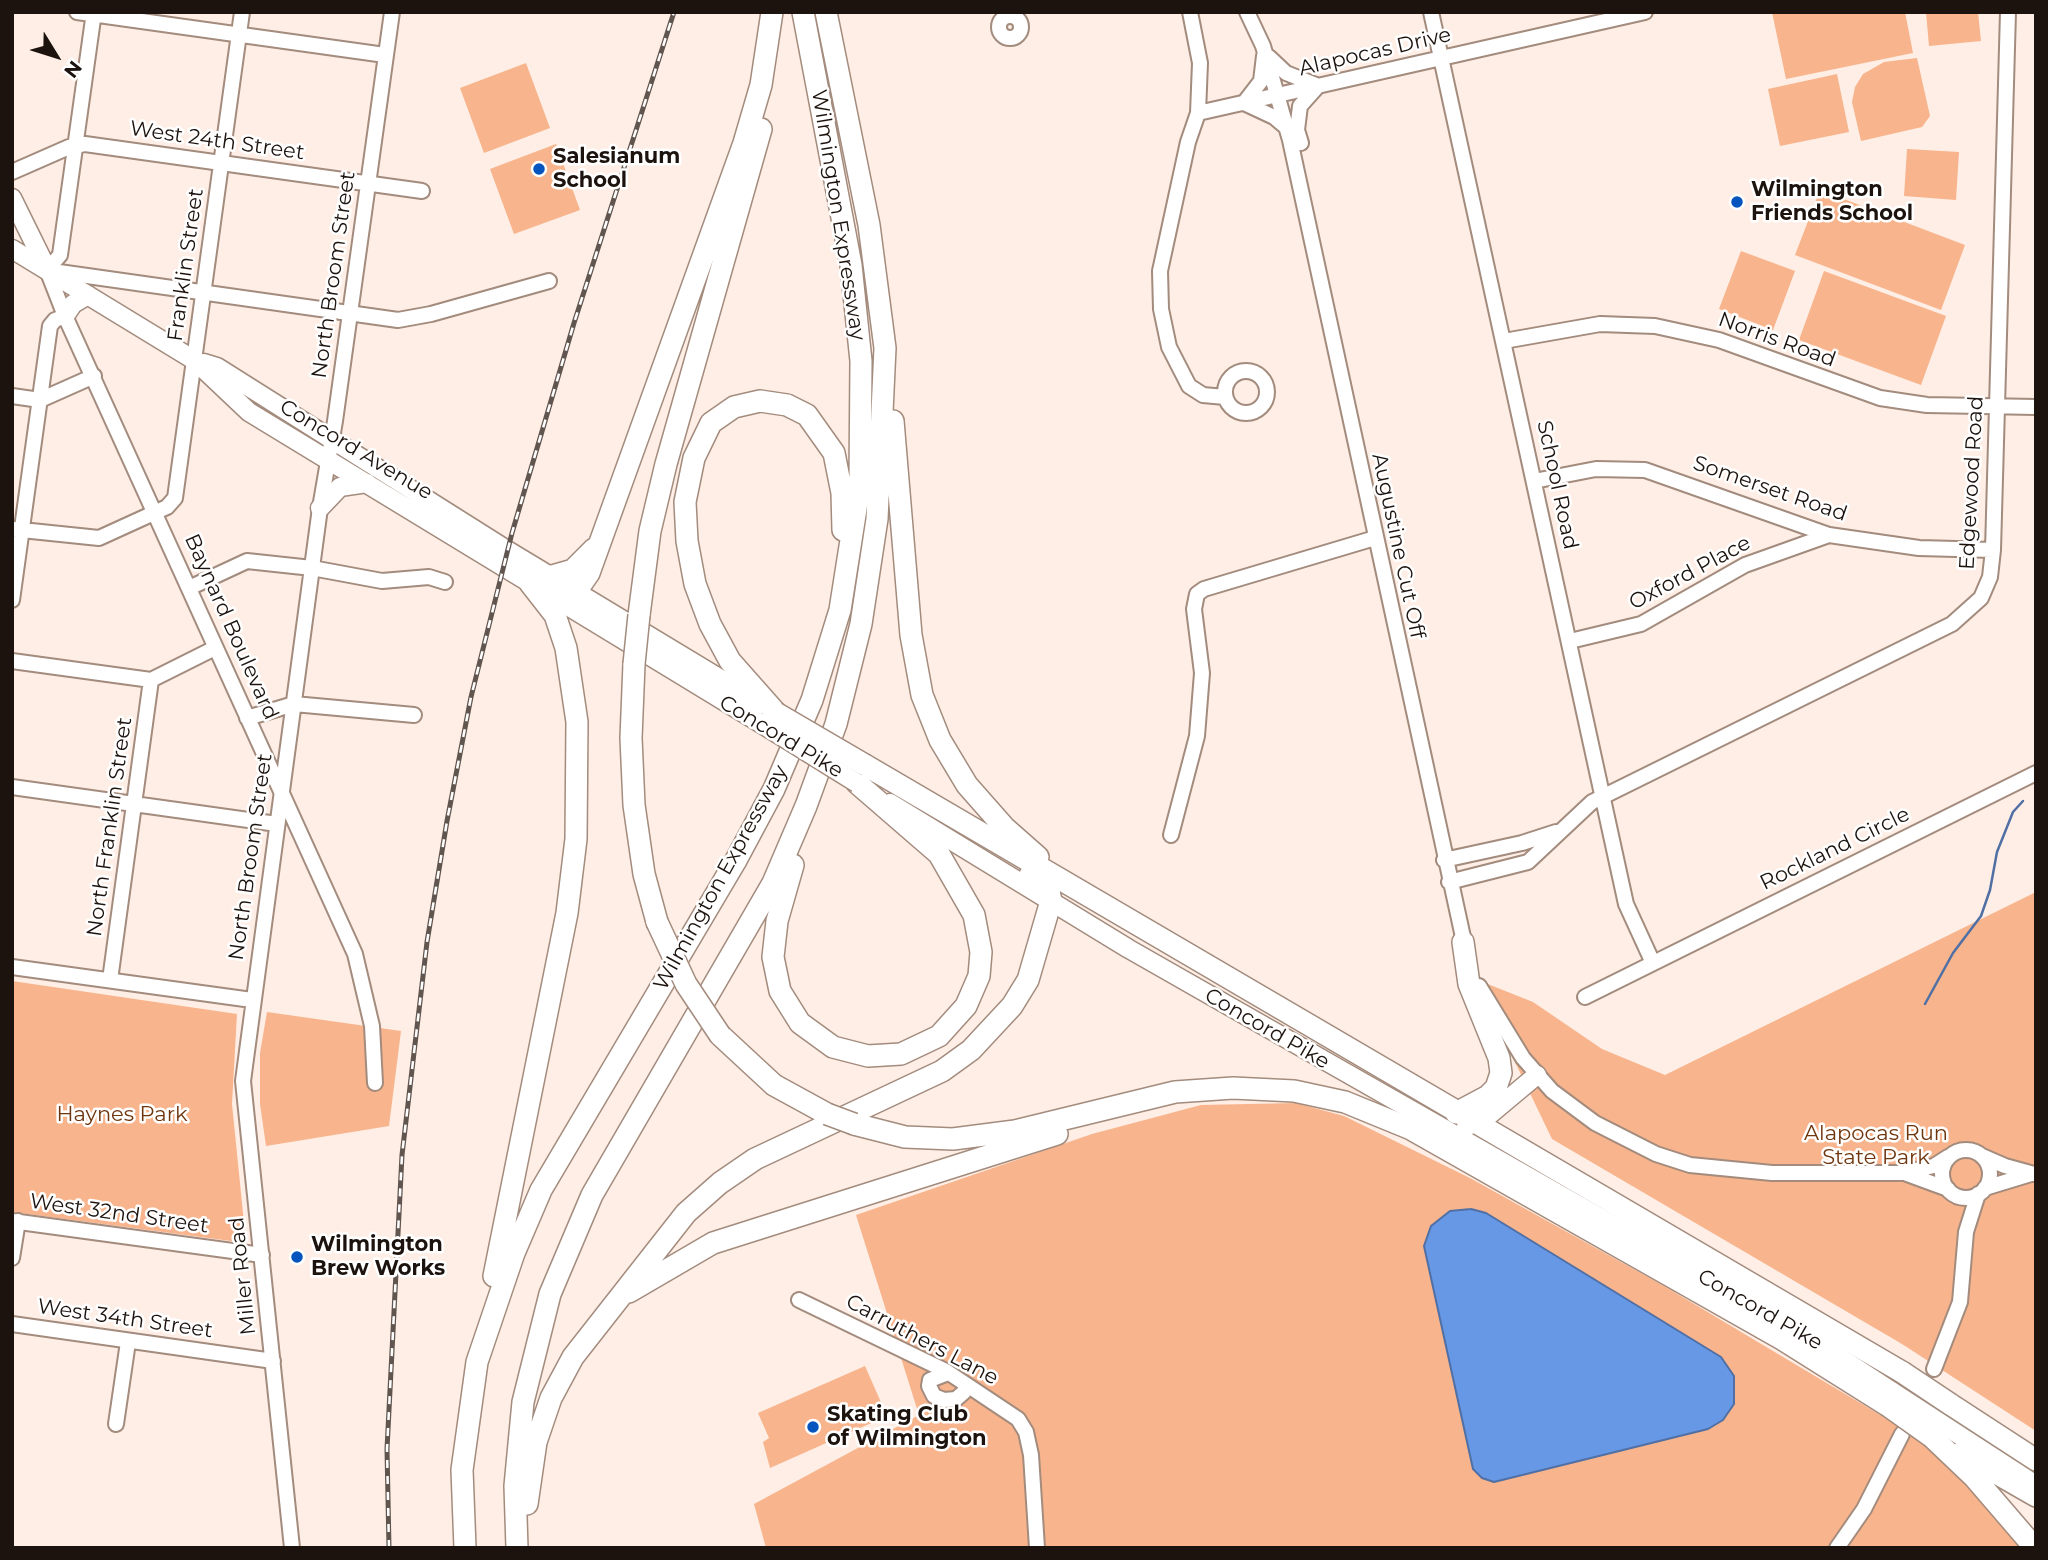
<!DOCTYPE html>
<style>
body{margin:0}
#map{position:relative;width:2048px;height:1560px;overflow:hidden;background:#feeee5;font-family:Montserrat,sans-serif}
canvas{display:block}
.frame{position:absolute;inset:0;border:14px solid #1c130e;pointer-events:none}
.north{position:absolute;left:21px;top:21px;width:70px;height:70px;-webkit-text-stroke:5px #fff;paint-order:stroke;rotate:128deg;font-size:19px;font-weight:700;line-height:28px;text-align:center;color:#1c130e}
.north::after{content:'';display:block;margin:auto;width:24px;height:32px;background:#1c130e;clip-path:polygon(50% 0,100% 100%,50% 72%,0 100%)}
</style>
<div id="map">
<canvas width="2048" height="1560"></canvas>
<div class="frame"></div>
<div class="north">N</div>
</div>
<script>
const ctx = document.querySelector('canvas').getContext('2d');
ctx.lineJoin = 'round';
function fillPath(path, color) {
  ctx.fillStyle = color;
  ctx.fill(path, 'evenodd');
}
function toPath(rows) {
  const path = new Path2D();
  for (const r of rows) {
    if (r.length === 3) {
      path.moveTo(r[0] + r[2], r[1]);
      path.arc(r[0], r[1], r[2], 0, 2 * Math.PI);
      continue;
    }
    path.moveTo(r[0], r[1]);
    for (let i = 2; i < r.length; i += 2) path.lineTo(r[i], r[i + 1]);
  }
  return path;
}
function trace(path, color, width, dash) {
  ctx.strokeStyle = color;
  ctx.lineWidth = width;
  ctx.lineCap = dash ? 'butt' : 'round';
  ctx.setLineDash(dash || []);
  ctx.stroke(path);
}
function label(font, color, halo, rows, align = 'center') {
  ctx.font = font + ' Montserrat,sans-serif';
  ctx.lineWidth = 5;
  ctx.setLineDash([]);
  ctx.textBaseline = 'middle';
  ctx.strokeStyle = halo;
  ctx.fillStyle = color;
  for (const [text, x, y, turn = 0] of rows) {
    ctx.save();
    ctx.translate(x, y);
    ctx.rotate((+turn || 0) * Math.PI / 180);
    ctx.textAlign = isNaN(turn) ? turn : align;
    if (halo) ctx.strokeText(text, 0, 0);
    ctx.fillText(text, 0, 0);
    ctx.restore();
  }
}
fillPath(toPath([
 [1772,12,1905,12,1913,53,1786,79],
 [1926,12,1978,12,1981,41,1929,46],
 [1917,58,1930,116,1922,127,1861,141,1852,102,1855,87,1863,74,1884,62],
 [526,63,550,128,484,153,460,88],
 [1837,74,1849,132,1780,146,1768,89],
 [556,144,580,210,514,234,490,169],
 [1907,149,1959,152,1956,200,1904,196],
 [1820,190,1965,245,1941,310,1795,255],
 [1741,251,1795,271,1773,330,1719,309],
 [1824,271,1946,316,1921,385,1799,340],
 [2036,892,2036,1431,1902,1344,1552,1139,1475,979,1533,1002,1602,1049,1665,1075],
 [12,981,237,1014,232,1104,246,1243,12,1212],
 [267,1012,401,1031,389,1126,266,1146,260,1104,260,1053],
 [1296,1103,1344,1116,1470,1178,1664,1286,1867,1407,1928,1444,1951,1464,2025,1548,766,1548,754,1504,919,1415,856,1215,1092,1134,1201,1105],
 [865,1366,887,1416,770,1468,763,1442,769,1438,758,1413]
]), '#f8b48c');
const water = toPath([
 [1471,1209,1486,1213,1721,1357,1734,1376,1734,1404,1723,1420,1708,1429,1494,1482,1482,1478,1473,1469,1424,1246,1431,1226,1450,1211,1471,1209]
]);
fillPath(water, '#6798e6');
trace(water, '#5070a5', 2);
trace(toPath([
 [1925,1004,1953,953,1981,916,1990,890,1997,852,2013,812,2023,801]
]), '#5070a5', 2.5);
const minor = toPath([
 [77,12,385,55],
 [1190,12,1200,63,1198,113,1188,142,1160,271,1161,309,1169,347,1189,386,1203,395,1225,397],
 [1247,12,1263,46,1290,140,1466,951],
 [1431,12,1626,904,1653,963],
 [1010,27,11],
 [1264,56,1261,81,1244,103,1274,117,1287,128],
 [1269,57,1286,73,1316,85],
 [1198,113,1645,12],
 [1301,143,1297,130,1300,106,1317,87],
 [12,172,69,147,85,144,422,191],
 [47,270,65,316,355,954,372,1026,375,1083],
 [47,270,60,255,94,12],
 [52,271,398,320,431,314,549,281],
 [1504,341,1600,324,1655,326,1719,340,1880,398,1927,405,2036,407],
 [1246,392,21],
 [12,396,40,400,94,376],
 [1534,481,1596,469,1645,470,1829,535,1919,548,1993,550],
 [12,529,99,538,167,507,175,498,242,12],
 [189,588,247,561,312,568,382,581,429,577,445,582],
 [12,600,50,326,55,320,65,316],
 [1570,641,1641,624,1745,565,1829,535],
 [12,661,151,680,215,648],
 [247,718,294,704,414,715],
 [12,787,277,824],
 [1171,835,1197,736,1202,673,1194,609,1197,594,1204,589,1375,538],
 [1444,860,1522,843,1556,832],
 [1449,882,1528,862,1592,802,1952,624,1981,598,1990,577,1993,550,2008,12],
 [12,967,252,1000],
 [110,980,151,680],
 [1479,986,1523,1058,1552,1091,1595,1123,1656,1154,1690,1165,1772,1173,1902,1173,1934,1166,1948,1157],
 [1585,997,2036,773],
 [1966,1174,24],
 [1982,1156,2005,1166,2034,1174],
 [1907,1174,1948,1189],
 [1985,1188,2031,1174],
 [12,1221,262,1255],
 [12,1258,18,1221],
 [799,1300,946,1371,1018,1419,1026,1432,1031,1455,1037,1548],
 [12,1324,273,1361],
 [1934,1369,1960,1302,1966,1232,1978,1194],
 [948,1373,930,1380,929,1386,934,1396,944,1400,956,1399,964,1392,967,1385],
 [116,1424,128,1342],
 [292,1548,243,1081,320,508,335,421,392,12],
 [1837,1548,1864,1509,1902,1434]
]);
const major = toPath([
 [12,198,46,267],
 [12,249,194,360,249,412,770,729],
 [65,316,73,304,88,295],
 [204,363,217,367,507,550,762,704],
 [320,508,340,487,367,483],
 [890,803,1129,949,1666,1255,1821,1345,1893,1392],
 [1466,1127,1488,1116,1537,1075],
 [1939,1422,2036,1485]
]);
const highway = toPath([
 [893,421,911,635,922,695,940,740,967,785,1004,827,1038,857],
 [552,576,573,570,594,549],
 [561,593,580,586,589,573,744,143,761,85,772,12],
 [639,615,650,531,666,464,761,129],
 [634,664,631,738,634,805,644,874,657,922],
 [776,713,730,661,710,624,695,584,687,541,685,502,694,458,711,423,734,407,760,401,787,405,807,415,834,453,842,493,843,530],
 [865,765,1902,1372],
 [793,865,777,921,773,957,780,991,800,1023,833,1047,868,1056,901,1054,939,1036,966,1006,979,976,981,952,974,915,939,854,857,783],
 [720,1035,774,1085,827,1114],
 [1456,1113,1488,1096,1496,1088,1501,1073,1499,1058,1469,984,1463,942],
 [854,1124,905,1137,953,1139,1015,1131,1175,1092,1233,1088,1294,1091,1345,1102,1411,1129,1782,1339,1887,1405],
 [494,1276,567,913,576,839,577,722,566,648,555,615,530,583],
 [629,1292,713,1243,1057,1134],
 [1950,1404,2036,1460],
 [1932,1437,1974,1477,2035,1548],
 [1961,1453,2036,1496],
 [527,1504,536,1442,551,1398,573,1357,686,1213,720,1183,755,1159,942,1071,971,1050,1012,1006,1028,980,1051,901,1049,891,1030,875],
 [465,1548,462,1470,477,1362,514,1253,541,1190,735,862,774,789,812,700,840,610,860,483,861,361,851,265,803,12],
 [517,1548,515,1486,523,1402,550,1294,592,1195,773,883,806,806,836,724,861,624,877,519,885,348,869,225,826,12]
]);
trace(minor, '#a38b7d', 18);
trace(major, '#a38b7d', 21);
trace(highway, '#a38b7d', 24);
trace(minor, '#fff', 14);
trace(major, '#fff', 18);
trace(highway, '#fff', 21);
const rail = toPath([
 [389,1548,387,1449,402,1155,427,942,447,821,471,697,512,533,574,323,674,12]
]);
trace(rail, '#60554f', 5);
trace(rail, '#fff', 2.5, [8]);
const majorBridge = toPath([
 [770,729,857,783],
 [1893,1392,1939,1422]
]);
const highwayBridge = toPath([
 [634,664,639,615],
 [776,713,865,765],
 [657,922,686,984,720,1035],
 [827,1114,854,1124],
 [1902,1372,1950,1404],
 [1887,1405,1932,1437]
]);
trace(majorBridge, '#a38b7d', 21, []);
trace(highwayBridge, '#a38b7d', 24, []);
trace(majorBridge, '#fff', 18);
trace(highwayBridge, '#fff', 21);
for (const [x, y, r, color] of [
 [539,169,7,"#0654be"],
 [1737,202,7,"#0654be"],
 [297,1257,7,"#0654be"],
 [813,1427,7,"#0654be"]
]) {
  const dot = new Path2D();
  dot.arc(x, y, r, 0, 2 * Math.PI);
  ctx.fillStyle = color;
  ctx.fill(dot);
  trace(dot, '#fff', 2.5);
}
label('21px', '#1c130e', '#fff', [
 ["Alapocas Drive",1375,52,-13],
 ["West 24th Street",217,141,8],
 ["Wilmington Expressway",838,215,81],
 ["Franklin Street",186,265,-82],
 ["North Broom Street",334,275,-82],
 ["Norris Road",1777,340,20],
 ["Concord Avenue",356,450,31],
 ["Edgewood Road",1972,483,-87],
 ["School Road",1557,485,78],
 ["Somerset Road",1770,489,19],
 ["Augustine Cut Off",1398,546,78],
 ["Oxford Place",1690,573,-28],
 ["Baynard Boulevard",231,627,66],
 ["Concord Pike",781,737,31],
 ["North Franklin Street",110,827,-82],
 ["Rockland Circle",1835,849,-26],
 ["North Broom Street",251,857,-82],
 ["Wilmington Expressway",721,878,-61],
 ["Concord Pike",1267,1029,30],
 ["West 32nd Street",119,1214,8],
 ["Miller Road",243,1276,-96],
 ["Concord Pike",1760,1310,30],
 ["West 34th Street",125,1319,8],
 ["Carruthers Lane",922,1340,28]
]);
label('bold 21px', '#1c130e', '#fff', [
 ["Salesianum",553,157],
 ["School",553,181],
 ["Wilmington",1751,190],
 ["Friends School",1751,214],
 ["Wilmington",311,1245],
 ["Brew Works",311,1269],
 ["Skating Club",827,1415],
 ["of Wilmington",827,1439]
], 'left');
label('21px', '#6f360e', '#fff', [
 ["Haynes Park",122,1115],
 ["Alapocas Run",1876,1134],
 ["State Park",1876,1158]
]);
</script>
